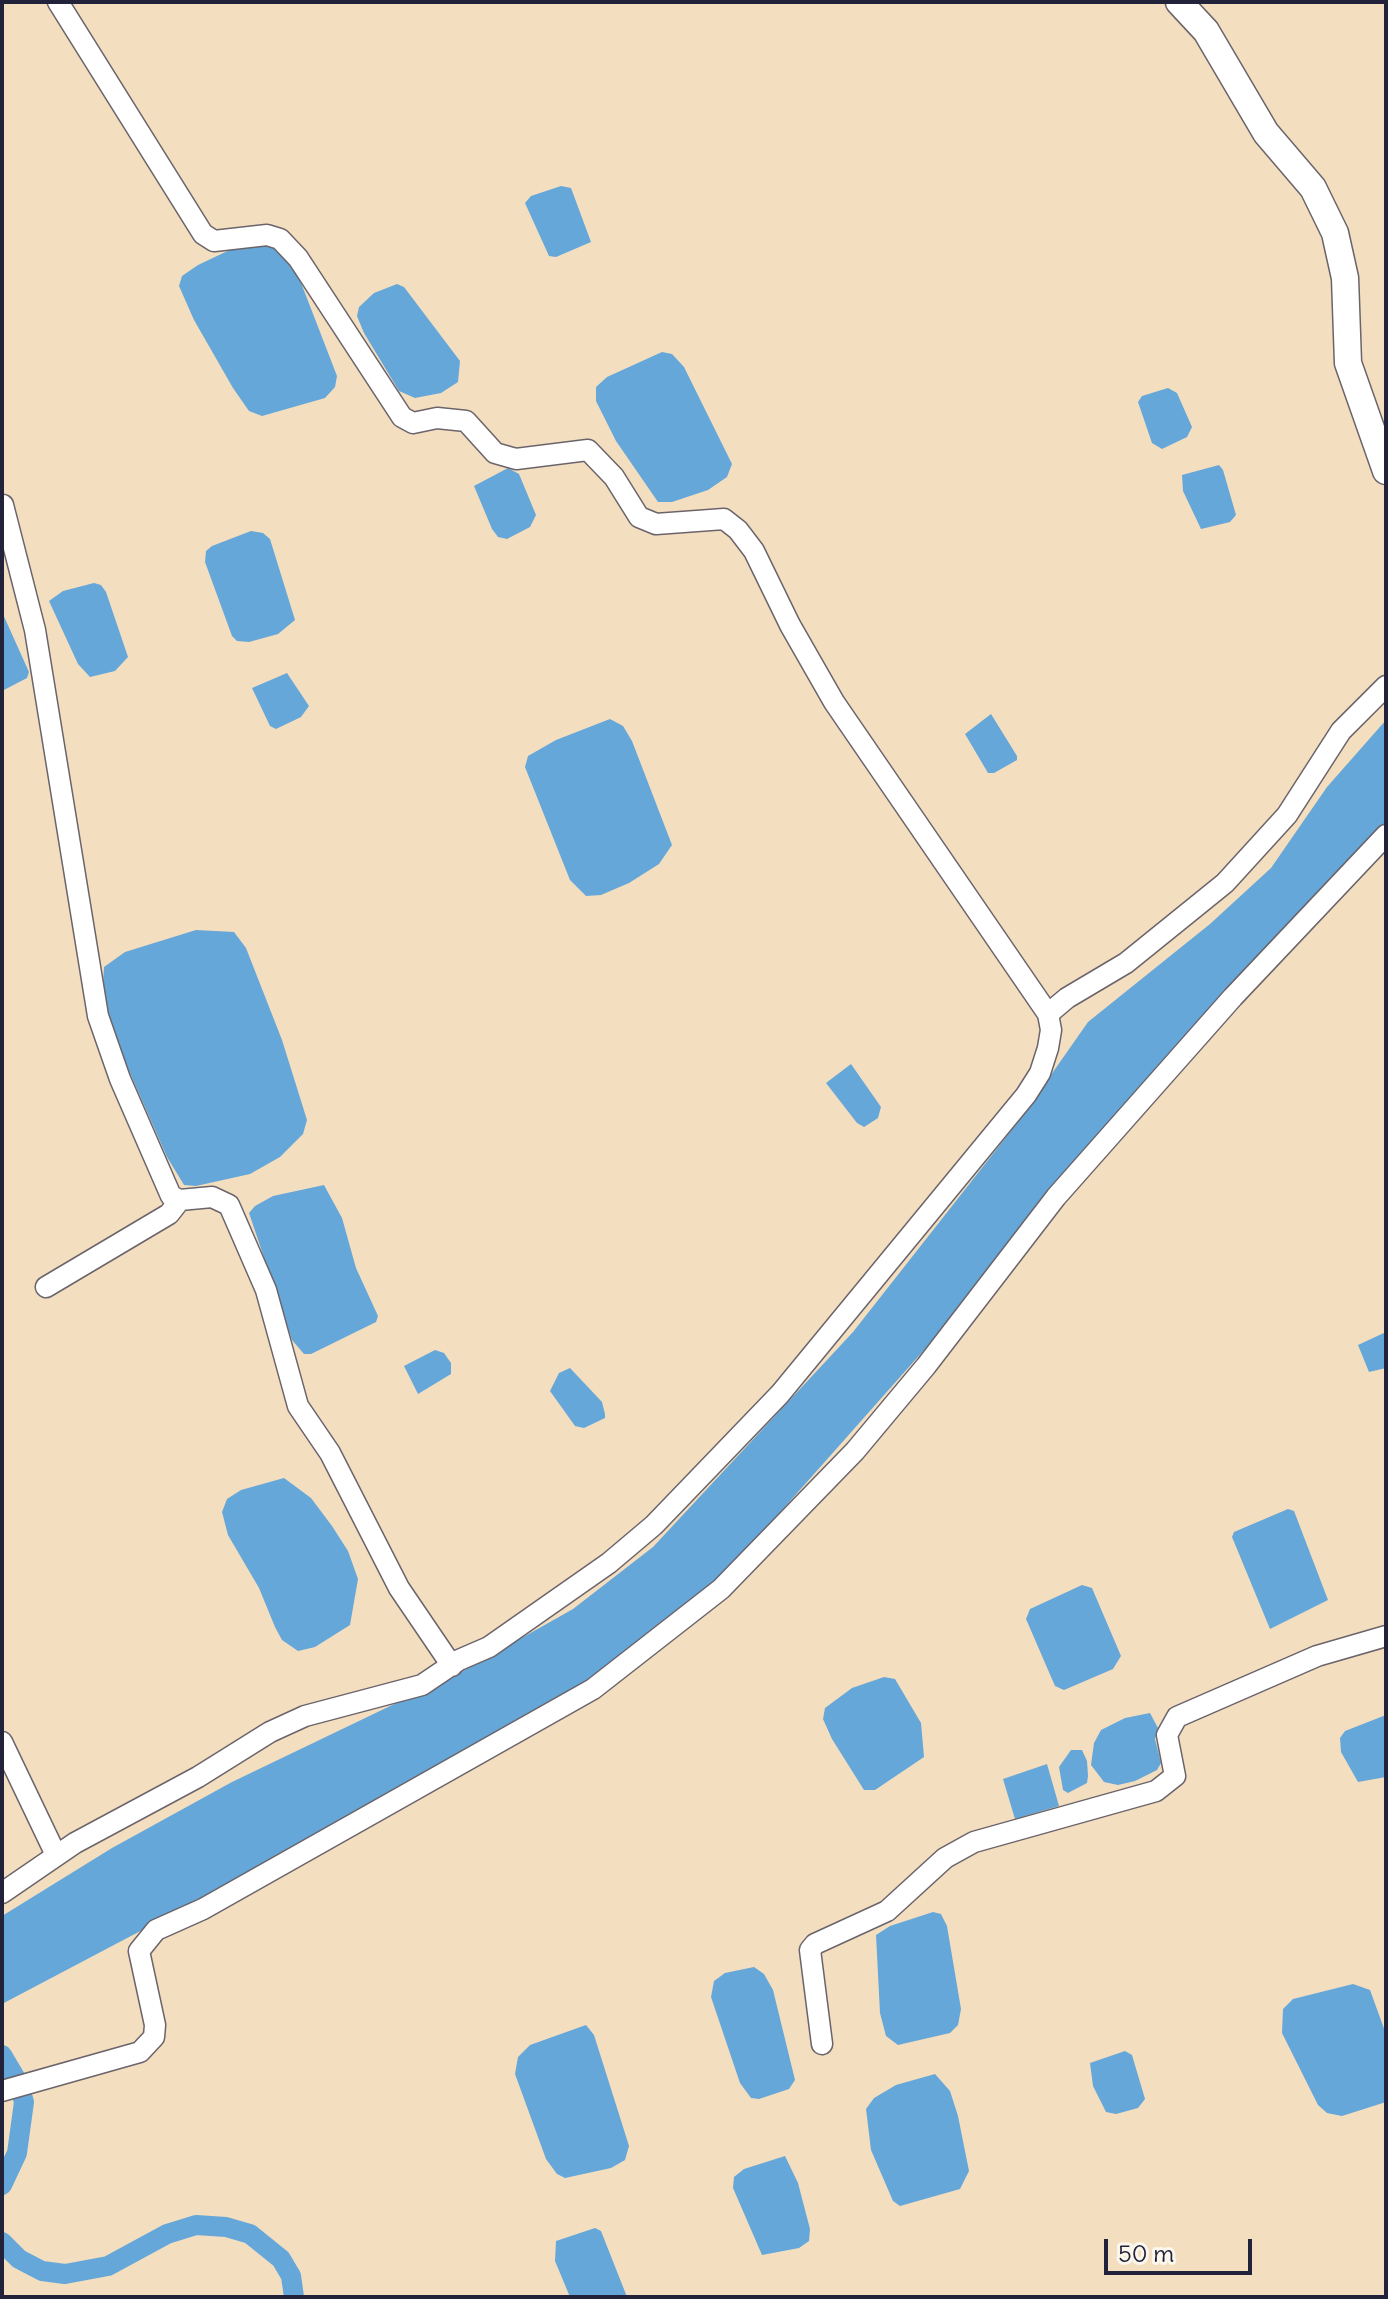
<!DOCTYPE html>
<style>
body{margin:0}
#map{position:relative;width:1388px;height:2299px;overflow:hidden;background:#f3dec0;font-family:Delius,sans-serif}
canvas{display:block}
.frame{position:absolute;inset:0;border:4px solid #22223b;pointer-events:none}
.scale{position:absolute;left:1104px;top:2239px;width:148px;height:36px;box-sizing:border-box;border:4px solid #22223b;border-top:0;padding-left:10px;font-size:24px;line-height:28px;white-space:nowrap;color:#22223b;-webkit-text-stroke:6px #fbf7ec;paint-order:stroke}
</style>
<div id="map">
<canvas width="1388" height="2299"></canvas>
<div class="frame"></div>
<div class="scale">50 m</div>
</div>
<script>
const ctx = document.querySelector('canvas').getContext('2d');
ctx.lineJoin = 'round';
function fillPath(path, color) {
  ctx.fillStyle = color;
  ctx.fill(path, 'evenodd');
}
function toPath(rows) {
  const path = new Path2D();
  for (const r of rows) {
    path.moveTo(r[0], r[1]);
    for (let i = 2; i < r.length; i += 2) path.lineTo(r[i], r[i + 1]);
  }
  return path;
}
function trace(path, color, width, dash) {
  ctx.strokeStyle = color;
  ctx.lineWidth = width;
  ctx.lineCap = dash ? 'butt' : 'round';
  ctx.setLineDash(dash || []);
  ctx.stroke(path);
}
fillPath(toPath([
 [561,186,571,188,591,242,556,257,549,256,525,203,531,196],
 [257,243,272,245,284,253,298,275,337,376,335,387,325,398,262,416,249,411,233,388,194,320,179,286,182,276,198,265,236,247],
 [397,284,404,287,460,361,458,382,441,393,415,398,399,391,364,333,357,316,359,307,374,293],
 [662,352,672,354,684,367,732,464,727,477,708,490,672,502,658,502,616,441,596,401,596,387,607,377],
 [1168,388,1177,393,1192,427,1187,437,1162,449,1152,443,1138,402,1142,396],
 [1219,465,1223,470,1236,515,1230,522,1201,529,1183,491,1182,475],
 [508,468,519,474,536,515,530,527,507,539,498,537,492,529,474,486],
 [251,531,263,533,270,539,295,620,278,634,249,642,237,641,232,636,205,562,206,551,212,546],
 [94,583,101,585,106,592,128,657,115,671,90,677,78,664,49,601,63,591],
 [2,612,29,672,27,678,2,691],
 [287,673,309,706,301,717,276,729,270,726,252,688],
 [991,714,1017,756,1017,760,994,773,988,773,965,734],
 [610,719,623,726,632,741,672,845,659,864,629,883,601,895,586,896,570,880,525,767,528,756,556,740],
 [1386,720,1386,829,697,1606,533,1724,2,2004,2,1916,112,1848,232,1782,463,1671,573,1609,653,1547,853,1332,1018,1122,1088,1022,1210,924,1271,868,1327,787],
 [196,930,234,932,246,948,282,1040,307,1120,303,1134,280,1157,250,1174,196,1186,184,1185,167,1157,122,1055,106,1011,103,985,104,967,125,952],
 [851,1064,881,1107,878,1118,864,1127,857,1123,826,1083],
 [324,1185,342,1218,356,1268,378,1316,376,1322,311,1354,304,1354,292,1340,249,1213,255,1206,273,1196],
 [1386,1332,1386,1368,1369,1372,1358,1345],
 [435,1350,444,1353,451,1363,451,1374,418,1394,404,1366],
 [570,1368,602,1402,605,1414,605,1418,584,1428,575,1426,550,1391,559,1373],
 [284,1478,311,1498,332,1526,348,1551,358,1579,350,1625,315,1647,298,1651,282,1640,275,1627,259,1588,228,1535,222,1512,227,1499,241,1490],
 [1288,1509,1294,1511,1328,1600,1270,1629,1232,1537,1234,1532],
 [1082,1585,1092,1588,1121,1656,1113,1669,1064,1690,1055,1686,1026,1619,1030,1609],
 [884,1677,895,1679,921,1723,924,1757,875,1790,864,1790,832,1739,823,1719,825,1708,852,1688],
 [1150,1713,1158,1728,1155,1739,1161,1763,1157,1770,1135,1781,1118,1785,1104,1782,1091,1765,1094,1743,1101,1730,1125,1718],
 [1386,1715,1386,1777,1358,1782,1341,1752,1340,1738,1345,1731],
 [1071,1750,1082,1750,1087,1761,1088,1776,1087,1783,1068,1793,1063,1790,1059,1767],
 [1047,1764,1059,1806,1015,1819,1003,1779],
 [933,1912,941,1914,947,1926,961,2009,958,2025,950,2033,898,2045,886,2036,880,2013,876,1935,890,1926],
 [754,1967,764,1974,773,1990,795,2080,789,2089,759,2099,751,2098,740,2083,711,1997,714,1981,725,1973],
 [1353,1984,1370,1990,1386,2034,1386,2102,1342,2116,1327,2113,1318,2105,1282,2033,1283,2009,1293,1999],
 [586,2025,594,2035,629,2146,625,2160,611,2168,565,2178,557,2174,546,2159,515,2074,518,2057,530,2045],
 [1125,2051,1132,2055,1145,2099,1138,2108,1116,2114,1106,2112,1093,2086,1090,2063],
 [935,2074,950,2091,958,2116,969,2171,960,2189,900,2206,893,2201,871,2150,866,2109,874,2098,896,2085],
 [785,2156,798,2183,810,2229,809,2241,799,2248,762,2255,733,2188,734,2177,744,2169],
 [595,2228,601,2231,627,2297,570,2297,555,2261,556,2241]
]), '#65a7d9');
trace(toPath([
 [2,2055,18,2082,24,2102,17,2153,2,2185],
 [2,2242,19,2259,42,2271,65,2274,108,2266,167,2234,196,2225,226,2227,250,2234,281,2259,291,2276,294,2297]
]), '#65a7d9', 20);
const minor = toPath([
 [58,2,203,234,214,241,267,235,280,239,298,258,402,417,413,423,437,418,466,421,495,453,516,459,588,450,614,477,639,517,656,524,724,519,738,530,754,551,790,625,834,702,1048,1014],
 [3,505,35,630,98,1016,120,1079,171,1196,180,1200,212,1197,229,1205,266,1290,298,1406,330,1453,399,1588,452,1666],
 [46,1287,169,1214,180,1200],
 [2,1742,56,1855],
 [2,1893,75,1843,198,1777,270,1732,305,1716,422,1685,459,1660,489,1647,609,1563,654,1525,780,1394,1026,1095,1040,1073,1048,1048,1051,1030,1048,1014,1067,998,1126,963,1225,883,1287,815,1341,731,1386,686],
 [822,2044,810,1950,815,1944,887,1911,945,1858,974,1842,1156,1791,1175,1776,1167,1735,1177,1717,1317,1656,1386,1636],
 [2,2091,140,2052,154,2037,155,2025,139,1951,156,1930,203,1909,593,1689,721,1589,855,1451,926,1366,1056,1197,1233,997,1386,835]
]);
const tertiary = toPath([
 [1179,2,1206,31,1266,133,1313,188,1335,233,1345,278,1348,363,1386,471]
]);
trace(minor, '#6b646a', 23);
trace(tertiary, '#6b646a', 29);
trace(minor, '#fff', 20);
trace(tertiary, '#fff', 26);
</script>
